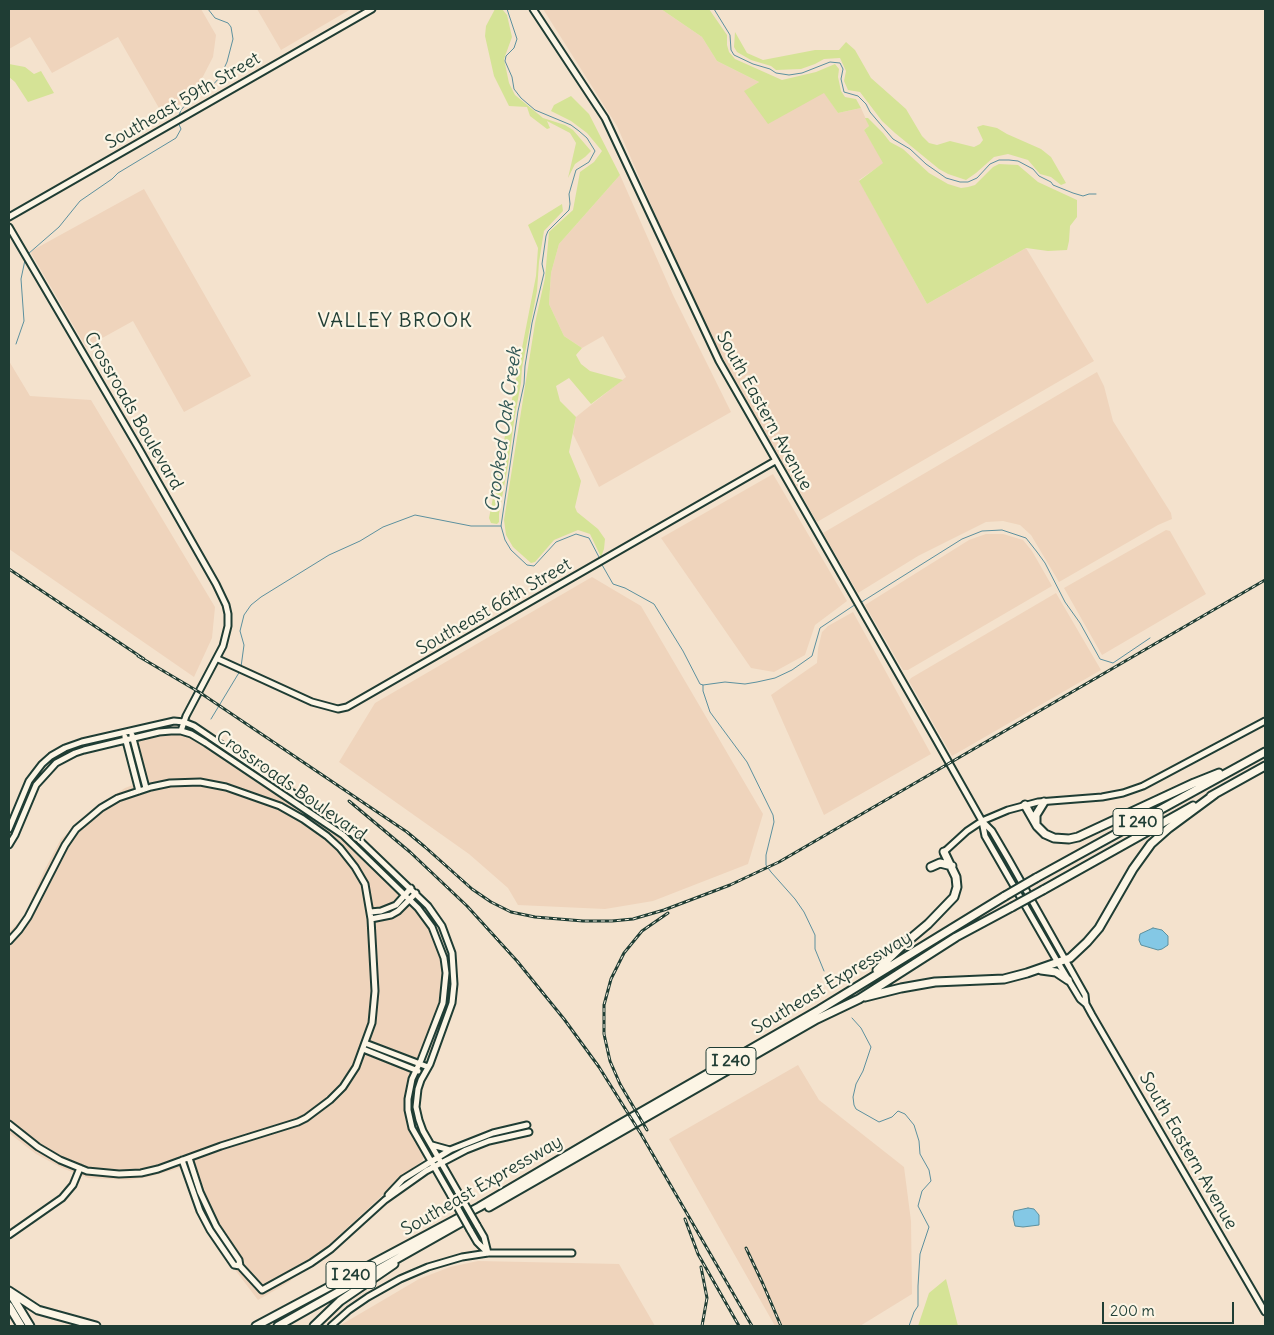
<!DOCTYPE html>
<style>
body{margin:0}
#map{position:relative;width:1274px;height:1335px;overflow:hidden;background:#f4e2cd;font-family:Delius,sans-serif}
canvas{display:block}
.frame{position:absolute;inset:0;border:10px solid #1f3d34;pointer-events:none}
.scale{position:absolute;left:1102px;top:1302px;width:132px;height:22px;box-sizing:border-box;border:2px solid #1f3d34;border-top:0;padding-left:6px;font-size:15px;line-height:18px;white-space:nowrap;color:#1f3d34;-webkit-text-stroke:4px #fcf5e5;paint-order:stroke}
</style>
<div id="map">
<canvas width="1274" height="1335"></canvas>
<div class="frame"></div>
<div class="scale">200 m</div>
</div>
<script>
const ctx = document.querySelector('canvas').getContext('2d');
ctx.lineJoin = 'round';
function fillPath(path, color) {
  ctx.fillStyle = color;
  ctx.fill(path, 'evenodd');
}
function toPath(rows) {
  const path = new Path2D();
  for (const r of rows) {
    path.moveTo(r[0], r[1]);
    for (let i = 2; i < r.length; i += 2) path.lineTo(r[i], r[i + 1]);
  }
  return path;
}
function trace(path, color, width, dash) {
  ctx.strokeStyle = color;
  ctx.lineWidth = width;
  ctx.lineCap = dash ? 'butt' : 'round';
  ctx.setLineDash(dash || []);
  ctx.stroke(path);
}
function label(font, color, halo, rows, align = 'center') {
  ctx.font = font + ' Delius,sans-serif';
  ctx.lineWidth = 4.5;
  ctx.setLineDash([]);
  ctx.textBaseline = 'middle';
  ctx.strokeStyle = halo;
  ctx.fillStyle = color;
  for (const [text, x, y, turn = 0] of rows) {
    ctx.save();
    ctx.translate(x, y);
    ctx.rotate((+turn || 0) * Math.PI / 180);
    ctx.textAlign = isNaN(turn) ? turn : align;
    if (halo) ctx.strokeText(text, 0, 0);
    ctx.fillText(text, 0, 0);
    ctx.restore();
  }
}
fillPath(toPath([
 [9,9,201,9,216,35,213,57,193,96,163,115,118,37,52,73,30,37,9,49],
 [257,9,351,9,281,50],
 [543,9,661,9,702,37,717,61,759,82,745,91,825,93,838,113,861,108,869,126,864,130,884,163,859,180,927,304,1026,248,1094,361,817,522,703,324,617,126],
 [620,175,673,295,731,412,599,487,573,434,576,417,626,377,603,336,582,348,564,336,549,304,551,273,559,244],
 [144,189,251,376,184,412,133,321,86,347,31,253,33,250],
 [9,361,30,396,91,400,215,607,212,638,194,677,9,549],
 [1097,372,1104,386,1113,421,1171,513,1172,519,1158,525,1059,582,1031,535,1020,525,1003,521,986,522,918,556,858,593,823,533],
 [773,474,847,601,815,625,805,655,774,672,751,668,661,538],
 [1166,530,1170,531,1206,594,1102,655,1064,588],
 [986,534,1003,534,1023,540,1032,551,1052,586,908,670,903,670,865,605,969,540],
 [592,577,641,606,763,814,748,864,653,901,605,909,518,905,508,888,469,854,339,762,375,703],
 [1056,593,1101,670,952,756,909,681,911,678],
 [853,612,931,754,824,815,771,695,817,663,818,649,822,632,828,626],
 [177,733,189,737,205,745,342,838,423,919,436,941,443,965,444,981,440,1007,410,1076,405,1094,406,1118,411,1132,424,1156,422,1161,390,1188,289,1282,258,1300,217,1246,200,1219,183,1172,180,1168,148,1177,129,1180,88,1178,62,1168,36,1154,9,1133,9,932,24,917,44,871,61,839,98,806,125,788,133,785,123,745,154,736],
 [798,1065,819,1100,904,1167,911,1221,912,1294,860,1326,775,1326,669,1139],
 [478,1261,619,1264,655,1326,339,1326,419,1279,450,1267]
]), '#efd4bc');
fillPath(toPath([
 [495,9,502,9,507,15,512,37,504,59,509,83,515,95,543,118,565,125,573,130,591,151,585,157,575,164,568,178,576,143,570,133,547,121,550,128,547,129,530,116,527,107,509,106,494,76,485,36,486,26],
 [661,9,709,9,727,35,727,45,729,52,735,59,782,80,816,72,835,64,839,69,838,77,841,91,845,97,856,99,861,108,838,113,824,93,768,124,744,91,759,82,717,61,702,37],
 [735,32,747,53,763,60,815,50,839,50,846,42,855,50,871,78,906,109,922,136,929,143,937,145,950,141,974,147,980,144,983,140,977,127,983,125,997,128,1007,134,1041,149,1051,157,1066,183,1061,185,1051,177,1040,174,1028,160,1008,154,994,157,976,173,966,180,948,174,939,169,895,133,882,121,860,92,848,90,844,81,846,71,840,58,824,59,815,64,801,69,776,70,771,66,751,60,737,52,734,47],
 [9,64,25,67,34,74,41,71,54,93,28,102,15,82,9,77],
 [571,96,589,114,620,175,559,244,551,273,549,304,564,336,582,348,576,355,581,364,590,371,623,380,591,404,569,378,556,386,560,401,576,417,569,452,581,481,575,507,577,512,598,529,605,539,604,549,601,557,590,534,578,530,554,540,535,562,531,563,513,547,506,535,504,520,535,323,545,278,549,232,573,210,580,172,594,162,602,151,587,133,571,121,551,111,554,105],
 [865,118,868,118,883,133,890,142,903,149,929,173,948,184,961,188,968,187,975,185,993,167,999,164,1018,165,1038,182,1077,200,1077,217,1070,226,1069,241,1067,250,1048,251,1026,248,927,304,859,181,883,163,864,130,869,126],
 [562,204,563,211,544,231,539,262,537,291,522,368,521,383,515,415,508,465,499,514,499,522,497,524,491,523,489,518,536,276,538,248,528,225],
 [946,1279,958,1326,918,1326,929,1293]
]), '#d5e396');
const water = toPath([
 [1153,928,1162,930,1168,936,1168,945,1162,949,1158,950,1141,945,1139,940,1140,934,1153,928],
 [1028,1208,1034,1209,1039,1215,1039,1225,1023,1227,1015,1226,1013,1217,1014,1211,1028,1208]
]);
fillPath(water, '#84c8e5');
trace(water, '#5c909e', 1);
trace(toPath([
 [507,9,517,39,514,48,506,56,505,61,512,77,514,89,521,98,535,110,571,125,579,131,587,138,595,151,589,162,576,170,569,194,570,204,569,210,548,231,546,236,542,264,544,273,532,323,525,366,524,384,518,411,501,526,505,540,511,550,527,565,534,566,556,542,576,534,589,538,600,559],
 [714,9,730,35,731,50,734,55,753,64,770,69,776,73,789,75,802,73,830,62,840,63,843,69,841,79,844,92,858,96,866,104,870,112,893,139,910,149,926,164,946,178,960,182,968,182,977,178,990,164,999,160,1009,160,1018,161,1033,169,1039,176,1051,182,1053,185,1073,193,1083,196,1089,194,1096,194],
 [178,118,181,110,187,103,211,87,220,77,227,62,233,39,231,27,228,23,215,18,208,9],
 [28,254,59,227,80,201,112,179,118,173,176,138,181,129,178,122],
 [16,344,24,321,21,279,25,260],
 [601,563,613,584,625,588,654,604,683,651,700,684,703,685,703,691,710,712,747,762,773,815,774,822,766,855,766,865,771,872,795,899,804,912,815,935,815,949,824,971],
 [860,603,962,539,982,531,1002,530,1026,538,1037,552,1045,563,1065,602,1080,623,1100,659,1113,663,1150,638],
 [241,667,244,645,240,631,244,615,251,605,261,597,329,555,360,541,383,527,415,515,471,526,501,526],
 [703,685,725,682,745,684,757,682,775,678,792,670,812,656,820,628,856,604],
 [211,719,240,671],
 [852,1018,861,1028,871,1047,863,1071,856,1084,853,1097,854,1105,856,1109,879,1122,892,1117,898,1111,905,1114,914,1125,919,1141,920,1154,929,1170,931,1181,922,1191,918,1206,929,1227,920,1254,918,1286,918,1306,914,1312,909,1326]
]), '#5c909e', 1);
const secondary = toPath([
 [533,9,605,118,719,361,935,738,982,821,985,836,1057,961,1080,999,1086,1004,1092,1015,1265,1312],
 [9,217,372,9],
 [9,227,138,447,216,584,226,605,228,614,228,626,223,646,186,716,181,731],
 [218,659,312,702,338,709,347,707,775,461],
 [132,735,146,788],
 [125,737,139,791],
 [982,821,992,831,1009,860,1085,995,1086,1004],
 [9,829,29,781,42,764,51,756,65,748,82,742,174,721,184,722,194,726,352,833,428,906,442,926,452,953,454,984,452,1003,430,1064,421,1080,418,1089,416,1107,419,1120,423,1131,458,1192],
 [9,845,15,835,36,785,56,763,75,753,84,750,159,732,171,731,181,731,191,734,206,743,343,835,418,908,432,927,444,958,446,973,443,1003,421,1060,412,1079,408,1099,408,1110,412,1128,451,1196],
 [944,852,967,831,982,821,1008,810,1038,802,1102,797,1123,793,1143,786,1265,721],
 [370,912,381,911,396,905,411,888],
 [371,919,391,915,398,911,416,893],
 [9,941,19,930,28,917,65,845,76,829,88,819,101,808,118,798,151,787,170,783,200,782,226,787,280,806,303,819,327,836,340,848,355,867,365,884,371,919,375,991,372,1023,356,1067,343,1087,330,1100,306,1118,298,1122,221,1146,158,1169,141,1173,119,1174,87,1171,60,1160,38,1147,9,1124],
 [365,1043,428,1067],
 [363,1049,418,1071],
 [432,1145,450,1150],
 [189,1158,200,1192,216,1226,239,1260,240,1266,262,1290,311,1263,331,1249,385,1200,426,1171,466,1150,489,1141,529,1132],
 [182,1160,200,1211,210,1230,234,1265,240,1266],
 [388,1195,403,1179,450,1150,493,1133,527,1125],
 [477,1225,484,1237,488,1253],
 [470,1230,477,1242,488,1253],
 [9,1235,62,1198,73,1185,80,1168],
 [331,1326,349,1310,368,1297,400,1279,428,1267,462,1257,488,1253,572,1253]
]);
const highway = toPath([
 [1211,796,1265,766],
 [1025,805,1037,826,1045,834,1054,838,1069,839,1078,837,1194,783,1219,773],
 [1036,823,1036,815,1044,802],
 [931,867,940,863,952,866],
 [1036,878,1265,752],
 [1043,890,1193,806],
 [877,970,903,945,928,924,954,897,957,887,956,877,944,852],
 [1041,970,1056,972,1068,980],
 [865,997,901,988,935,982,1004,979,1027,973,1070,958,1087,942,1099,928,1133,869,1151,844,1169,828,1215,794],
 [489,1207,817,1019,859,999,956,937,1012,907],
 [9,1291,38,1310,96,1326],
 [10,1293,30,1326],
 [9,1306,21,1326],
 [256,1326,479,1207,615,1127,819,1010,1005,896],
 [278,1326,469,1218],
 [314,1326,340,1301,394,1264]
]);
trace(secondary, '#1f3d34', 9);
trace(highway, '#1f3d34', 11);
trace(secondary, '#fcf5e5', 5);
trace(highway, '#fcf5e5', 7);
const rail = toPath([
 [9,569,144,659],
 [138,656,199,692,407,832,425,847,472,889,491,902,511,912,535,917,583,921,612,921,633,919,664,910,730,885,779,862,1265,580],
 [349,801,410,852,467,906,517,961,564,1019,599,1067,641,1134,752,1326],
 [647,1130,620,1084,610,1061,604,1034,604,1005,611,979,624,953,642,931,668,913],
 [685,1219,698,1254,739,1326],
 [746,1248,763,1284,781,1326],
 [701,1267,707,1298,702,1326]
]);
trace(rail, '#1f3d34', 3);
trace(rail, '#fcf5e5', 1, [4]);
const secondaryBridge = toPath([
 [458,1192,477,1225],
 [451,1196,470,1230]
]);
const highwayBridge = toPath([
 [1005,896,1036,878],
 [1012,907,1043,890]
]);
trace(secondaryBridge, '#1f3d34', 9, []);
trace(highwayBridge, '#1f3d34', 11, []);
trace(secondaryBridge, '#fcf5e5', 5);
trace(highwayBridge, '#fcf5e5', 7);
for (const [x, y, w] of [
 [1138,822,50],
 [731,1061,50],
 [351,1275,50]
]) {
  const box = new Path2D();
  box.roundRect(x - w / 2, y - 13.5, w, 27, 4);
  ctx.fillStyle = '#fcf5e5';
  ctx.fill(box);
  trace(box, '#1f3d34', 1);
}
label('bold 16px', '#1f3d34', null, [
 ["I 240",1138,822],
 ["I 240",731,1061],
 ["I 240",351,1275]
]);
label('18px', '#1f3d34', '#fcf5e5', [
 ["Southeast 59th Street",183,101,-30],
 ["Crossroads Boulevard",133,411,60],
 ["South Eastern Avenue",764,411,61],
 ["Southeast 66th Street",494,607,-30],
 ["Crossroads Boulevard",291,786,35],
 ["Southeast Expressway",832,983,-31],
 ["South Eastern Avenue",1188,1151,60],
 ["Southeast Expressway",482,1186,-30]
]);
label('italic 19px', '#335957', '#fcf5e5', [
 ["Crooked Oak Creek",504,430,-82]
]);
ctx.letterSpacing = '1px';
label('20px', '#1f3d34', '#fcf5e5', [
 ["VALLEY BROOK",395,321]
]);
ctx.letterSpacing = '0px';
</script>
